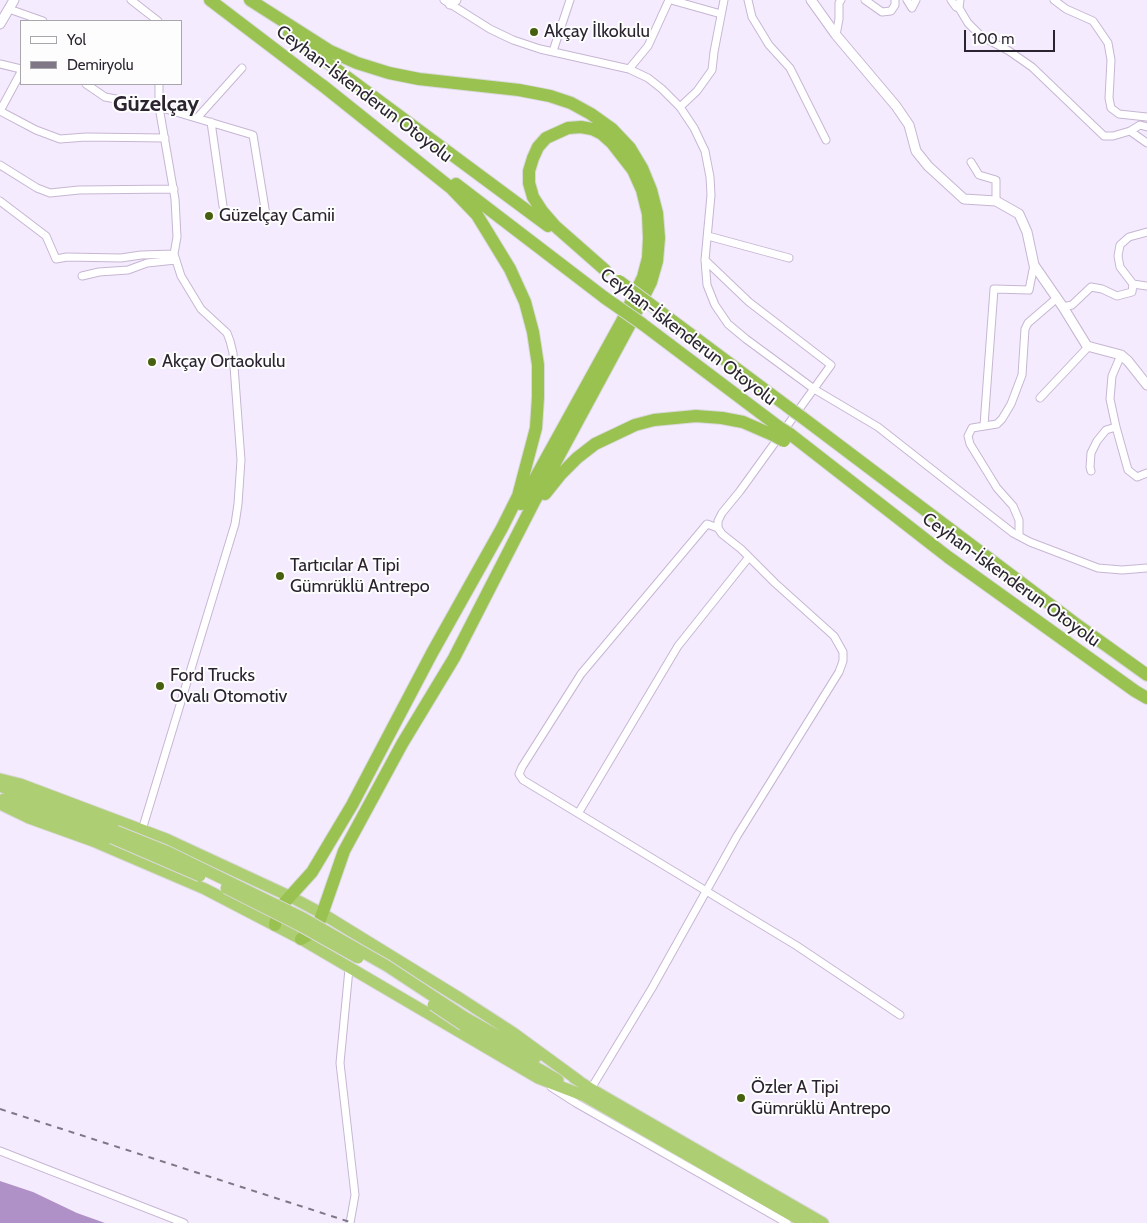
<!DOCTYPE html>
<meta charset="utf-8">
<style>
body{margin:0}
#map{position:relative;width:1147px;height:1223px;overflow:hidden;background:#f5ebfe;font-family:Cabin,sans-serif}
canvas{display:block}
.legend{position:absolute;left:20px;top:20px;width:162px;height:65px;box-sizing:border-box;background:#fdfdfd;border:1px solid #a9a6ab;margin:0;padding:6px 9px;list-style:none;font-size:15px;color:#2b2430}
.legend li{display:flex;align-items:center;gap:10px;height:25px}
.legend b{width:25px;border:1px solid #a9a6ab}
.scale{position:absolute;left:964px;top:30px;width:91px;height:22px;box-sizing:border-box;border:2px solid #2b2430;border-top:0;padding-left:6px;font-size:15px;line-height:18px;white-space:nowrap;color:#2b2430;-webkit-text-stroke:4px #fdfdfd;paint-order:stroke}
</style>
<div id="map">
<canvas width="1147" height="1223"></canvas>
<ul class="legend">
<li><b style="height:6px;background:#fff"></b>Yol</li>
<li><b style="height:6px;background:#7f7786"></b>Demiryolu</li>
</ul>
<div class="scale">100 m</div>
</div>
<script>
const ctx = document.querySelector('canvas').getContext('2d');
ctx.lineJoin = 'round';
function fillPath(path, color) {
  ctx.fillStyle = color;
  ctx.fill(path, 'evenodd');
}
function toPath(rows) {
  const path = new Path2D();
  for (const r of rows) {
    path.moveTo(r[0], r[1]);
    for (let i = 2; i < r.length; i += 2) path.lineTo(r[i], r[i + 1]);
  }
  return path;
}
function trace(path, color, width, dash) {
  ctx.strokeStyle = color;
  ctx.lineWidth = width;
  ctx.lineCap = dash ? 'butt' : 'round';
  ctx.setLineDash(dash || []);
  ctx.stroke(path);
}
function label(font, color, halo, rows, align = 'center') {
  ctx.font = font + ' Cabin,sans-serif';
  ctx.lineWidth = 4;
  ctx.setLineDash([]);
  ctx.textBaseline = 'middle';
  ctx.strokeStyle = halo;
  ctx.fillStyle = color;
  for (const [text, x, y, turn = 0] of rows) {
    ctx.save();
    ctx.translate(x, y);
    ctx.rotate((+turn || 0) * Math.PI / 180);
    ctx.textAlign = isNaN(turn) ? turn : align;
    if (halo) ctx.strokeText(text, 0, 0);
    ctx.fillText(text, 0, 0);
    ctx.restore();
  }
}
fillPath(toPath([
 [0,1181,33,1192,77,1213,105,1223,0,1223]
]), '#b091c7');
const minor = toPath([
 [131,0,158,21],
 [444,0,490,29,513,40,540,49,629,69,648,78,662,89,680,107,694,128,705,151,710,177,711,195,705,260,707,285,715,305,728,324,746,339,814,389,878,427,1013,533,1030,542,1098,568,1122,570,1147,568],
 [671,0,721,14],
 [748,0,752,17,769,45,790,68,826,140],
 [865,0,882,12,891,11,895,5,895,0],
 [907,0,912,8,916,0],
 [951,0,956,7,959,8,960,0],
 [1054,0,1066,9,1093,21,1108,43,1111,60,1109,98,1111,108,1119,114,1147,117],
 [959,8,968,23,981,36,1009,51,1032,67,1104,136,1113,136,1130,131,1140,125,1147,127],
 [9,9,43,21],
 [836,35,839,19,839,3,841,0],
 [553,51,570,0],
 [0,64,21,69],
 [629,69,648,46,669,0],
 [86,84,105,97,159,107,253,135,266,215],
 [680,107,697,91,712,70,714,52,724,0],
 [0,111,36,130,60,139,86,137,165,138],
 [0,111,21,72],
 [197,118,242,68],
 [211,122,223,206],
 [1130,131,1147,143],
 [971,162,979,175,996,180,996,201],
 [0,165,37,188,50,193,79,190,174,189],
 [0,201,46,236,56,259,67,257,121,258,141,255,174,254],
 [708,236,789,258],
 [82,276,99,272,128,270,147,263,176,260],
 [1133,284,1147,286],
 [1063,307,1072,305,1091,287,1102,289,1117,296,1132,292,1133,284,1120,267,1118,256,1120,245,1129,237,1147,232],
 [1121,355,1112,376,1110,399,1116,427,1128,470,1137,477,1147,473],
 [1040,398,1089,346],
 [984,425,994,289,1029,290,1034,265],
 [1091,471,1090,467,1091,453,1097,441,1106,430,1116,427],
 [718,528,707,524,581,674,522,767,519,774,523,780,797,946,900,1015],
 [1019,536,1019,520,1013,506,997,488,970,444,968,436,972,428,997,424,1002,419,1011,404,1022,375,1025,329,1028,323,1057,298],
 [579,812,678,646,749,557],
 [142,830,235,524,238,504,241,460,233,353,230,341,227,333,201,309,181,276,174,254,177,237,175,199,159,107,159,84],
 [349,969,340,1063,355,1195,350,1223],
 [551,1087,576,1103,787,1223],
 [589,1092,652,988,737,836,839,672,843,661,843,652,834,636,775,583,741,549,722,534,718,528,718,521,722,513,740,491,831,365,749,302,705,260],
 [0,1151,184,1223]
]);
const tertiary = toPath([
 [811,0,836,35,896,106,909,125,916,151,928,166,964,199,996,201,1019,214,1027,232,1034,265,1063,307,1087,346,1121,355,1128,361,1147,385],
 [450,4,456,0],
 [0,24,14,0]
]);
const trunk = toPath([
 [0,779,20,784,166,839,291,897,323,914,461,999,512,1032,579,1081],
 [0,786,116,831],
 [4,799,112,838],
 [0,804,29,818,93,841,205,889,301,939,538,1078,585,1096],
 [466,1018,536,1057],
 [463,1025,558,1080],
 [574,1078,591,1089,823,1223],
 [581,1094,805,1223]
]);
const motorway = toPath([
 [210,0,327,89],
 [250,0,330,51,357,63,389,73,419,79,519,90,550,96,571,103,591,114,612,129,630,148,642,168,651,190,657,213,659,238,657,261,651,282,628,328,534,502,454,658,402,744,344,851,319,923,310,934,301,939],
 [289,34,548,226],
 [456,184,605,298],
 [650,304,792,410],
 [641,323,779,427],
 [803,418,1076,624,1147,675],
 [790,434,948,557,1135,691,1147,698],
 [545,494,561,474,577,458,595,444,635,425,654,420,696,416,722,418,743,422,773,435],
 [521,504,621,323,643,277,648,258,649,238,648,214,642,190,633,170,612,143,602,134,592,129,581,127,568,128,546,138,538,147,533,158,529,171,529,183,533,197,542,211,555,226,605,270],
 [275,925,277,916,284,903,312,872,352,805,432,653,502,528,518,496,536,428,538,397,538,365,533,332,525,302,510,269,477,215,451,188,322,85]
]);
trace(minor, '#c6b6d3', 9);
trace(tertiary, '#c6b6d3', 11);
trace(trunk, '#d9d8da', 13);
trace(motorway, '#d9d8da', 14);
trace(minor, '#fff', 7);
trace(tertiary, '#fff', 9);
trace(trunk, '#aece73', 11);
trace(motorway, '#99c250', 12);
trace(toPath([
 [0,1109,353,1223]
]), '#7f7786', 2, [6, 6]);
const trunkBridge = toPath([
 [116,831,166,851,303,918,387,966,466,1018],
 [112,838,200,876],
 [226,888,299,925,358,958],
 [433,1005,463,1025]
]);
const motorwayBridge = toPath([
 [619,281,650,304],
 [605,298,641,323],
 [792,410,803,418],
 [779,427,790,434],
 [773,435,784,441]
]);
trace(trunkBridge, '#d9d8da', 13, []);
trace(motorwayBridge, '#d9d8da', 14, []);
trace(trunkBridge, '#aece73', 11);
trace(motorwayBridge, '#99c250', 12);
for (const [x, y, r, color] of [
 [534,32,5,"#47600f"],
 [209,216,5,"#47600f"],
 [152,362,5,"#47600f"],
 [280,576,5,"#47600f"],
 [160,686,5,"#47600f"],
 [741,1098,5,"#47600f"]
]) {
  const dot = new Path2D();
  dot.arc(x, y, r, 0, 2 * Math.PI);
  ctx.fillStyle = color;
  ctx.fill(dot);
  trace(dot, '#fdfdfd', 2);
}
label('18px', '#2b2430', '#fdfdfd', [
 ["Akçay İlkokulu",544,32],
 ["Güzelçay Camii",219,216],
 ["Akçay Ortaokulu",162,362],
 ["Tartıcılar A Tipi",290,566],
 ["Gümrüklü Antrepo",290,587],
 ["Ford Trucks",170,676],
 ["Ovalı Otomotiv",170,697],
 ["Özler A Tipi",751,1088],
 ["Gümrüklü Antrepo",751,1109]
], 'left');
label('18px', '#2b2430', '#fdfdfd', [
 ["Ceyhan-İskenderun Otoyolu",364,94,37],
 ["Ceyhan-İskenderun Otoyolu",688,337,37],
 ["Ceyhan-İskenderun Otoyolu",1011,580,36]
]);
label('bold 22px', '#2b2430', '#fdfdfd', [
 ["Güzelçay",156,105]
]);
</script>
